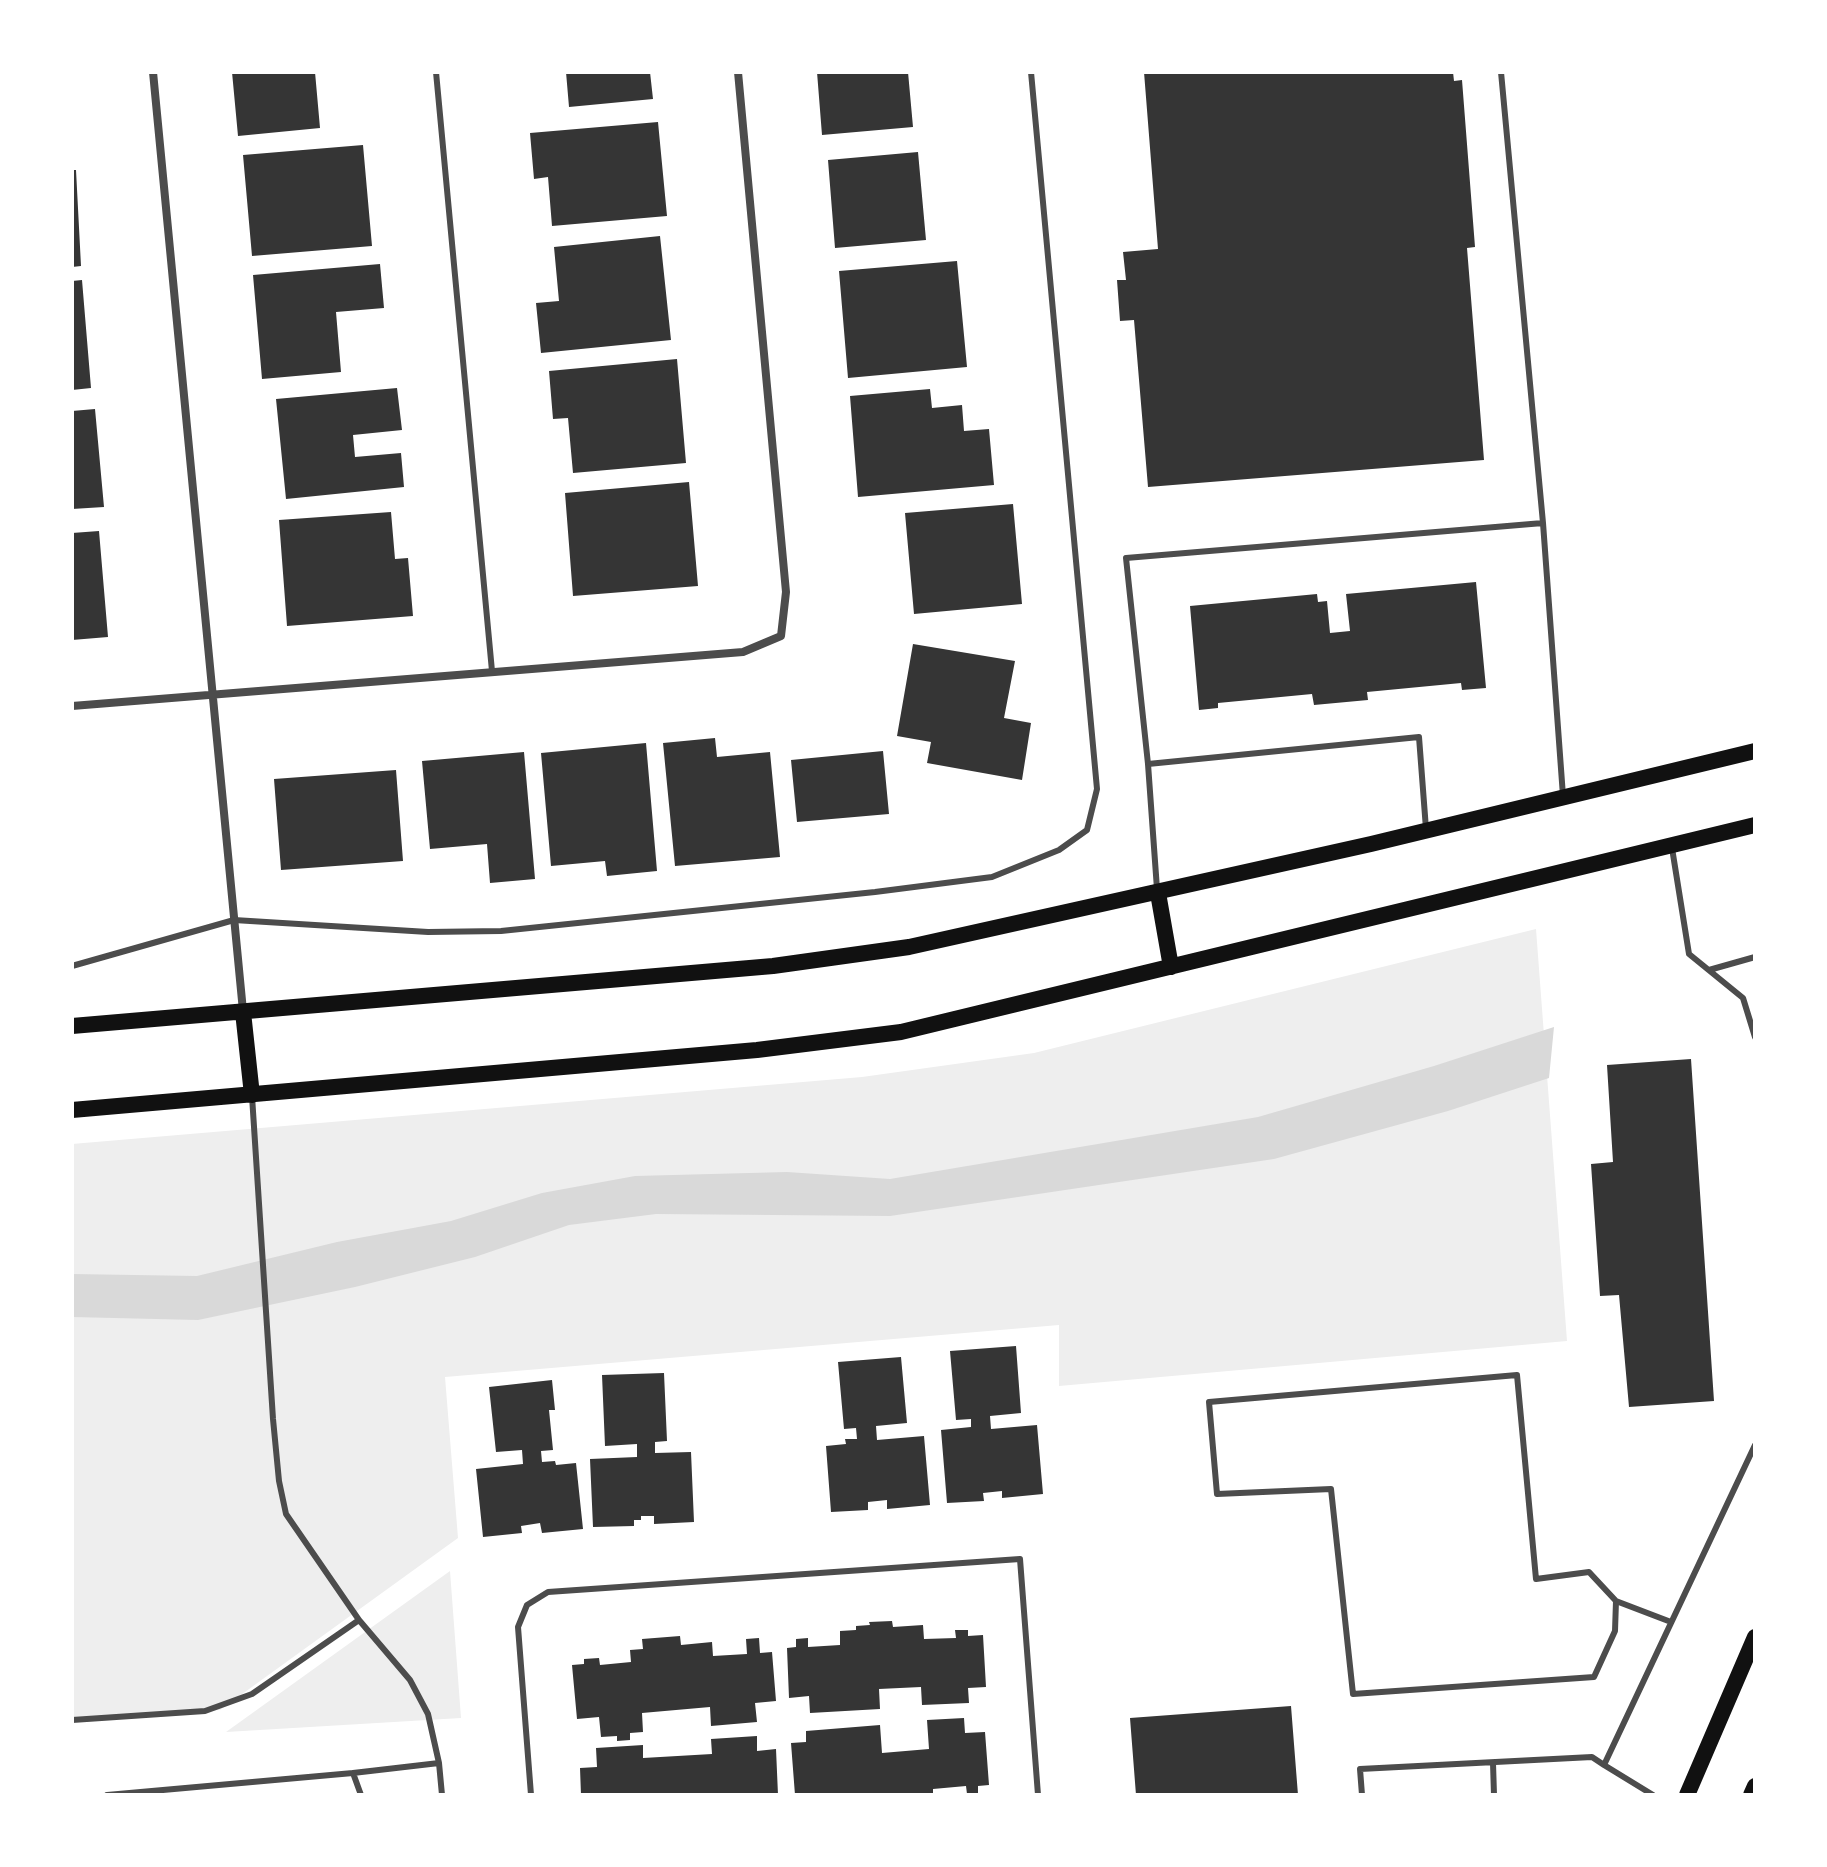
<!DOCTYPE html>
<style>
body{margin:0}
#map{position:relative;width:1827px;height:1867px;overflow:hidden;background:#fff;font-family:"PT Sans",sans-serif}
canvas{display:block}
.frame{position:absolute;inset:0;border:74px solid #fff;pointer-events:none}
</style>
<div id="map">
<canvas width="1827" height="1867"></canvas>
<div class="frame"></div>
</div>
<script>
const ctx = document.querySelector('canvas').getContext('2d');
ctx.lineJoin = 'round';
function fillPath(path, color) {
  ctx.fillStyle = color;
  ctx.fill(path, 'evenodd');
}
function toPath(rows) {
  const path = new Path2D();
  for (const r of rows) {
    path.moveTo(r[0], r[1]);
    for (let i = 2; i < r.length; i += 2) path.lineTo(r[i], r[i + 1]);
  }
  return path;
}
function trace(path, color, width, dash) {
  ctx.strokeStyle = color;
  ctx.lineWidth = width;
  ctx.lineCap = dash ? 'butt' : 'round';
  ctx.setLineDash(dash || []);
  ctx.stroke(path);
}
fillPath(toPath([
 [1536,929,1567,1341,1059,1386,1059,1325,445,1377,458,1538,220,1710,72,1719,72,1144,862,1077,1034,1053],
 [450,1571,461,1718,226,1732]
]), '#eee');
fillPath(toPath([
 [1554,1027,1549,1078,1448,1111,1274,1159,890,1216,656,1214,569,1225,475,1257,355,1287,198,1320,72,1317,72,1274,197,1276,337,1242,451,1221,542,1193,635,1176,787,1172,890,1179,1258,1117,1434,1066]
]), '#d9d9d9');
fillPath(toPath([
 [232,72,315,72,320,128,238,136],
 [566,72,650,72,653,99,569,107],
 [817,72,908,72,913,127,822,135],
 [1144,72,1453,72,1454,81,1462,80,1475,247,1467,248,1484,460,1148,487,1134,320,1120,321,1117,280,1126,280,1123,252,1158,249],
 [658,122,667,216,552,226,548,177,534,179,530,133],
 [363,145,372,246,252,256,243,155],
 [918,152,926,240,835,248,828,160],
 [72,170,76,170,81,266,72,267],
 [660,236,671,340,541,353,536,303,559,301,554,247],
 [957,261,967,367,848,378,839,271],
 [380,264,384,308,336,312,341,372,262,379,253,275],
 [82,280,91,388,72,390,72,281],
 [677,359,686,463,573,473,568,418,553,419,549,371],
 [397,388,402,430,353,435,355,457,401,453,404,487,286,499,276,399],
 [930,389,932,408,962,405,964,431,989,429,994,485,858,497,850,396],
 [95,409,104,507,72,509,72,411],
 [689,482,698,586,573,596,565,493],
 [1013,504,1022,604,914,614,905,513],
 [391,512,395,559,408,558,413,616,287,626,279,520],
 [99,531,108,637,72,640,72,533],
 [1476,582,1486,688,1462,690,1461,683,1367,692,1368,700,1314,705,1312,694,1218,703,1218,708,1199,710,1190,606,1317,594,1318,602,1327,601,1330,633,1350,631,1346,594],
 [913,644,1015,661,1004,718,1031,723,1022,780,927,763,931,742,897,736],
 [715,738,717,757,770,752,780,857,675,866,663,743],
 [646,743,657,871,607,876,605,861,551,866,541,753],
 [883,751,889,814,797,822,791,760],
 [524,752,535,879,490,883,487,844,430,849,422,761],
 [396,770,403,861,281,870,274,779],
 [1691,1059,1714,1401,1629,1407,1619,1295,1600,1296,1591,1164,1613,1162,1607,1065],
 [1016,1346,1021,1413,990,1416,991,1429,1037,1425,1043,1494,1002,1498,1002,1491,983,1493,984,1501,947,1503,941,1430,971,1427,971,1419,956,1420,950,1351],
 [901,1357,907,1423,876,1426,877,1440,924,1436,930,1505,887,1509,887,1500,868,1502,868,1510,831,1512,826,1446,846,1444,845,1439,857,1439,856,1428,844,1429,838,1362],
 [664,1373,667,1441,655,1442,655,1453,691,1452,694,1522,654,1524,654,1516,641,1516,641,1520,634,1520,634,1526,593,1527,590,1459,637,1457,637,1444,605,1446,602,1375],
 [552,1380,555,1410,549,1410,553,1450,541,1451,542,1462,555,1461,556,1465,576,1463,583,1529,542,1533,540,1523,521,1526,522,1533,483,1537,476,1469,523,1464,522,1450,496,1452,489,1387],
 [892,1621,893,1627,923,1625,924,1639,956,1638,955,1630,968,1630,968,1636,983,1635,986,1687,968,1688,969,1703,922,1705,921,1687,879,1689,880,1709,810,1713,809,1696,789,1698,787,1648,796,1647,796,1639,808,1638,808,1647,840,1645,840,1631,856,1630,856,1626,870,1625,869,1622],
 [680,1636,681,1645,712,1642,713,1656,747,1654,746,1639,759,1638,760,1653,772,1652,776,1701,755,1703,757,1722,711,1726,710,1707,642,1713,643,1732,630,1733,630,1740,617,1741,617,1736,601,1737,599,1717,577,1719,572,1665,584,1664,584,1659,599,1658,600,1665,631,1662,630,1650,643,1649,642,1639],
 [1291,1706,1298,1795,1136,1795,1130,1718],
 [964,1718,965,1733,985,1732,989,1785,978,1786,978,1793,967,1794,966,1786,933,1789,933,1795,795,1795,791,1743,806,1742,806,1731,880,1725,882,1753,929,1749,927,1720],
 [757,1736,757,1751,776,1749,778,1795,581,1795,580,1768,597,1767,596,1748,643,1745,643,1758,712,1754,711,1739]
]), '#353535');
trace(toPath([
 [436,72,492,671],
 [1501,72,1543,523],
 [1148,764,1419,737,1426,829],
 [1672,848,1689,954,1743,998,1755,1037],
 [1157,889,1148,764,1126,558,1543,523,1563,796],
 [72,966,234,920,428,932,501,931,875,892,992,877,1059,850,1087,830,1097,789,1031,72],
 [1709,970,1755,957],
 [252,1096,273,1419,279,1481,286,1514,359,1620,410,1680,428,1714,439,1763,442,1795],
 [1616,1601,1589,1572,1536,1579,1517,1375,1209,1402,1217,1494,1331,1489,1353,1694,1594,1677,1615,1631,1616,1601,1671,1622],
 [72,1720,205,1711,252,1694,359,1620],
 [1493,1763,1494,1795],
 [353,1773,439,1763],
 [107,1795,353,1773,361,1795],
 [531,1795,518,1627,527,1605,548,1592,1020,1559,1038,1795],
 [1362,1795,1360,1769,1592,1757,1604,1765],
 [1653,1795,1604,1765,1755,1445]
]), '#4c4c4c', 6);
trace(toPath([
 [153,72,243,1011],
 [72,706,743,652,781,636,786,592,738,72]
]), '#4c4c4c', 8);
trace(toPath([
 [1158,893,1171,967],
 [243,1012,252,1095],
 [72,1026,773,966,909,947,1371,844,1755,751],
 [72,1110,757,1050,901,1032,1755,825],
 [1687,1795,1755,1637],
 [1751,1795,1755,1786]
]), '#111', 16);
</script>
